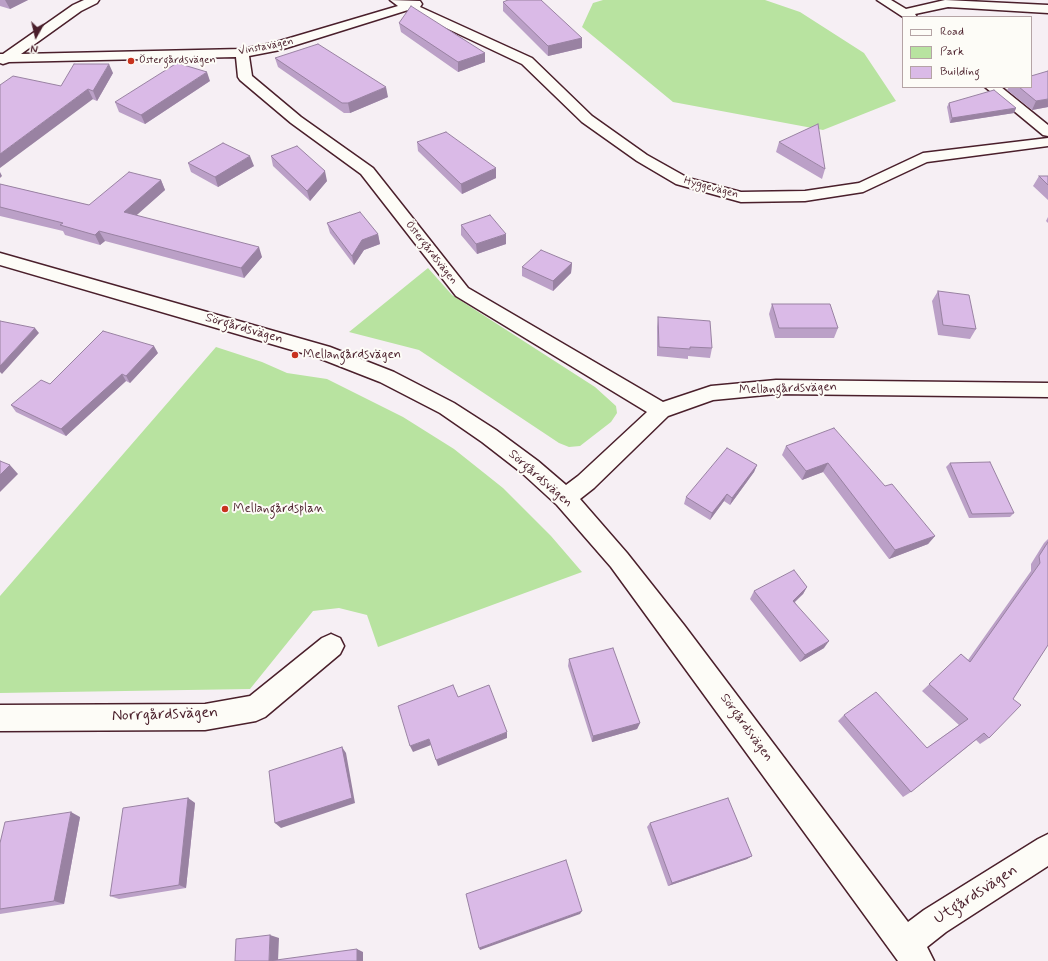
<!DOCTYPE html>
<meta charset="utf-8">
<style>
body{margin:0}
#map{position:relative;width:1048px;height:961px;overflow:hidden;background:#f6eff4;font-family:Mynerve,sans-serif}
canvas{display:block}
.legend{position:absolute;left:902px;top:16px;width:130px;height:72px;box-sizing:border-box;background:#fdfcf7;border:1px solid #b5a4a5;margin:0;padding:5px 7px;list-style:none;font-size:12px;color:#4a1f2b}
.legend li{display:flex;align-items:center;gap:8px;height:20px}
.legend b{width:20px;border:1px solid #b5a4a5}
.north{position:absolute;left:16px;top:16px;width:40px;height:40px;-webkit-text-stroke:3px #fdfcf7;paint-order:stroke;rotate:188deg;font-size:11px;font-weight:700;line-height:16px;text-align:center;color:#4a1f2b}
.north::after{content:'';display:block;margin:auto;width:14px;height:18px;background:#4a1f2b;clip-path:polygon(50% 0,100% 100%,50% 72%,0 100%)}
</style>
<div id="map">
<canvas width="1048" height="961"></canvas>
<ul class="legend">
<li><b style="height:5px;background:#fdfcf7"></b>Road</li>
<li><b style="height:11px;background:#b8e3a0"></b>Park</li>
<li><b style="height:11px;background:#dabae7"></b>Building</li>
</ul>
<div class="north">N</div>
</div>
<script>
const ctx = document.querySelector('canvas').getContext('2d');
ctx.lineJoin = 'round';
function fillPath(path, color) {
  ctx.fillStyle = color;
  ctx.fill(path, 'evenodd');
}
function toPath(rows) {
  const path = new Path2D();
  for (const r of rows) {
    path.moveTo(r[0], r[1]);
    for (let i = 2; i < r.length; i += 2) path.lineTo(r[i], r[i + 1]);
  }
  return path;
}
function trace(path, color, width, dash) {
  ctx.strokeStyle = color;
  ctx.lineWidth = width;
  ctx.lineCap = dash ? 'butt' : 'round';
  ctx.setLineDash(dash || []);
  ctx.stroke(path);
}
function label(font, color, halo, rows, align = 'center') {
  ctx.font = font + ' Mynerve,sans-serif';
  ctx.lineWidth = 4;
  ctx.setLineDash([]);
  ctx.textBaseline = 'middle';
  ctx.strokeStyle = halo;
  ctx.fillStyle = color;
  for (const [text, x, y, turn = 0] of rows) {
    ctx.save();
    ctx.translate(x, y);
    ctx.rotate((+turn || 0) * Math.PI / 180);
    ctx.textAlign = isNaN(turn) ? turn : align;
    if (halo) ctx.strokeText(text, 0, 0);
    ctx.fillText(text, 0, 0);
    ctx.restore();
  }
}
fillPath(toPath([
 [603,0,765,0,800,12,864,53,896,101,823,130,673,102,582,27,593,3],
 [428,268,452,295,595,387,616,406,617,413,611,422,580,446,569,447,559,443,419,350,349,332],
 [216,347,262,362,287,373,327,379,403,417,454,449,503,488,551,536,582,572,378,647,367,615,339,608,313,611,250,689,0,693,0,596]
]), '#b8e3a0');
const minor = toPath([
 [84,0,99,0,97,3,81,11,21,54,242,49,273,43,398,6,390,0,420,1,422,4,420,7,532,58,592,116,647,155,688,178,741,192,805,191,859,183,923,153,1048,138,1048,146,927,162,863,192,805,201,741,202,676,184,637,161,582,122,522,64,408,10,280,50,249,56,252,76,301,117,373,168,468,288,663,402,711,386,776,380,1048,383,1048,397,776,394,713,400,668,416,594,488,580,499,627,553,684,625,908,922,924,910,1038,839,1048,834,1048,866,946,932,927,947,934,961,898,961,611,567,557,505,522,473,482,442,440,413,380,382,316,357,0,265,0,253,330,347,394,372,454,403,496,430,538,461,566,485,578,476,647,412,456,296,361,174,291,123,240,80,238,77,236,57,9,62,3,64,0,63,0,54,3,54,73,5,84,0],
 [877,0,891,0,906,9,945,0,1048,5,1048,13,948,7,915,14,917,17,903,17,877,0],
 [985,87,1001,87,1048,125,1048,136,1043,135,985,87],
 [331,634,340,638,344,646,340,654,265,717,256,721,205,730,0,731,0,705,205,704,250,696,322,638,331,634]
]);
trace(minor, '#4a1f2b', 3);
fillPath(minor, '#fdfcf7');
fillPath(toPath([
 [0,0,28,0,10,9,0,6],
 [503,2,582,38,582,48,548,56,503,11],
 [399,23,485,53,485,62,458,72,401,32],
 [275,58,388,97,350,113,344,113,278,67],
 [113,73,97,101,61,86],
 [210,81,145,124,119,112,115,102],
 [1009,87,1031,87,1048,107,1032,110,1007,90],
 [949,103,1016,108,1014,113,950,123,947,107],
 [417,142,496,178,462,194,418,151],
 [779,142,825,169,822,179,776,152],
 [271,156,327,181,310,201,273,166],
 [188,163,254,166,218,187,191,172],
 [1039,176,1048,176,1048,200,1033,186],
 [161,180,165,190,136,215,262,257,244,278,105,241,100,245,65,235,63,231,0,216,0,184,89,205],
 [1048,217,1048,223,1046,221],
 [327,223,378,234,380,244,364,250,354,265,330,233],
 [461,225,506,244,477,254,461,235],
 [572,263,571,273,553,291,522,276,522,267],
 [938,291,976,329,970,339,938,335,932,301],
 [772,304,838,328,834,338,775,338,769,314],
 [658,317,712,348,710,358,688,356,688,359,657,356,657,327],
 [158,353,130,383,126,381,66,436,16,412,11,405,50,384],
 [786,446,885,486,935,536,928,544,889,559,823,472,802,480,782,455],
 [950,463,1014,513,1010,517,969,518,946,467],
 [757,465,754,472,730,505,724,501,710,520,684,504,686,497],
 [1048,539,1048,645,1013,699,989,738,980,744,976,740,911,792,903,797,838,721,844,715,927,748,959,725,922,691,961,654,968,660,1031,571,1031,564,1044,543],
 [807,587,803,594,795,602,824,648,800,662,750,599,754,591],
 [569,659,640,723,637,729,592,742,568,666],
 [188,798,195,803,186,888,119,899,110,896],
 [80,817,64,904,0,914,0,843],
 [650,823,752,856,747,859,668,886,647,827]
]), '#bba0c7');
fillPath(toPath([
 [5,0,28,0,10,9],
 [582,38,582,48,548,56,548,46],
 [485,53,485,62,458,72,458,62],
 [109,64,113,73,97,101,93,91],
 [207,72,210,81,145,124,141,115],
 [386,87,388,97,350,113,348,103],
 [88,89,93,99,0,168,0,154],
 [1048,99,1048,107,1032,110,1036,101],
 [1016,108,1014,113,950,123,952,118],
 [250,156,254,166,218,187,215,177],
 [496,168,496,178,462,194,461,184],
 [325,171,327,181,310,201,307,191],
 [0,172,2,176,0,178],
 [161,180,165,190,129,222,124,212],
 [99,231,105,241,100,245,95,235],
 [378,234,380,244,364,250,354,265,352,256,362,240],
 [506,234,506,244,477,254,476,244],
 [259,247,262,257,244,278,241,268],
 [572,263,571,273,553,291,553,281],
 [35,328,39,333,2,374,0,372,0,366],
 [154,346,158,353,130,383,126,376],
 [122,374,126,381,66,436,61,429],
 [828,463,823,472,802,480,806,471],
 [10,465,18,474,0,492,0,475],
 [757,465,754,472,730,505,732,498],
 [727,494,724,501,710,520,712,513],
 [935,536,928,544,889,559,895,550],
 [807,587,803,594,788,608,793,601],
 [829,641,824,648,800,662,805,655],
 [640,723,637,729,592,742,593,736],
 [507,732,507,738,438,766,436,760],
 [429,739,431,745,413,752,410,746],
 [342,747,346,753,355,803,281,828,275,823],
 [188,798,195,803,186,888,179,885],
 [71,812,80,817,64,904,54,901],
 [752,856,747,859,668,886,672,883],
 [582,911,580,914,480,950,479,948],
 [270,935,279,938,278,961,269,961],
 [357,949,363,952,363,961,357,961]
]), '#9982a2');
const building = toPath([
 [508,0,541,0,582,38,548,46,503,2,508,0],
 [411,6,485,53,458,62,399,23,411,6],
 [318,44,386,87,348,103,342,103,275,58,318,44],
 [177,63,207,72,141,115,115,102,177,63],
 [74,64,109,64,93,91,88,89,0,154,0,85,13,76,61,86,74,64],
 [1048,71,1048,99,1036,101,1019,87,1031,87,1031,76,1048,71],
 [994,90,1016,108,952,118,949,103,994,90],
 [818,124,825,169,779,142,818,124],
 [446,132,496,168,461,184,417,142,446,132],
 [223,143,250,156,215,177,188,163,223,143],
 [297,146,325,171,307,191,271,156,297,146],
 [129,172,161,180,124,212,259,247,241,268,99,231,95,235,60,225,63,223,0,207,0,184,89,205,129,172],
 [1039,176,1048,176,1048,185,1039,176],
 [360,212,378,234,362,240,352,256,327,223,360,212],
 [490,215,506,234,476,244,461,225,490,215],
 [541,250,572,263,553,281,522,267,541,250],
 [938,291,969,295,976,329,943,325,938,291],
 [772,304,830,304,838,328,779,328,772,304],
 [658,317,710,321,712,348,690,347,690,349,659,347,658,317],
 [0,321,35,328,0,366,0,321],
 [103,331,154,346,126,376,122,374,61,429,11,405,41,380,50,384,103,331],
 [834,428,885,486,892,484,935,536,895,550,828,463,806,471,786,446,834,428],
 [727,448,757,465,732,498,727,494,712,513,686,497,727,448],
 [0,461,10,465,0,475,0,461],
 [990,462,1014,513,972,514,950,463,990,462],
 [1048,542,1048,645,1013,699,1021,705,989,738,984,733,911,792,844,715,876,692,927,748,968,719,929,684,961,654,970,662,1040,563,1039,556,1048,542],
 [794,570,807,587,793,601,829,641,805,655,754,591,794,570],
 [613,648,640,723,593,736,569,659,613,648],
 [453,685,458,697,489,685,507,732,436,760,429,739,410,746,398,706,453,685],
 [342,747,352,798,275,823,269,771,342,747],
 [188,798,179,885,110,896,123,808,188,798],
 [728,798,752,856,672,883,650,823,728,798],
 [71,812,54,901,0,909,0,843,5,822,71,812],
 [566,860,582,911,479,948,466,894,566,860],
 [270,935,269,961,357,949,357,961,235,961,236,939,270,935]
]);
fillPath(building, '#dabae7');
trace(building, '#9982a2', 1);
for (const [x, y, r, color] of [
 [131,61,4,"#c8321e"],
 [295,355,4,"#c8321e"],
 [225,509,4,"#c8321e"]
]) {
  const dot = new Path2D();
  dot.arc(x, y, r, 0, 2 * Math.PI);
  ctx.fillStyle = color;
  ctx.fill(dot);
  trace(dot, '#fdfcf7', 1.5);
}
label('11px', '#4a1f2b', '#fdfcf7', [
 ["Vinstavägen",266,47,-11],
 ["Hyggevägen",711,188,15],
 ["Östergårdsvägen",431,253,52]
]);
label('11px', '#4a1f2b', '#fdfcf7', [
 ["Östergårdsvägen",139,61]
], 'left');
label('13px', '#4a1f2b', '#fdfcf7', [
 ["Sörgårdsvägen",244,329,16],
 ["Mellangårdsvägen",788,389,-2],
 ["Sörgårdsvägen",540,479,41],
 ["Sörgårdsvägen",746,728,54]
]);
label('13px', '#4a1f2b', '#fdfcf7', [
 ["Mellangårdsvägen",303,355],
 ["Mellangårdsplan",233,509]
], 'left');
label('16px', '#4a1f2b', '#fdfcf7', [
 ["Norrgårdsvägen",165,715,-2],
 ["Utgårdsvägen",976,895,-33]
]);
</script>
